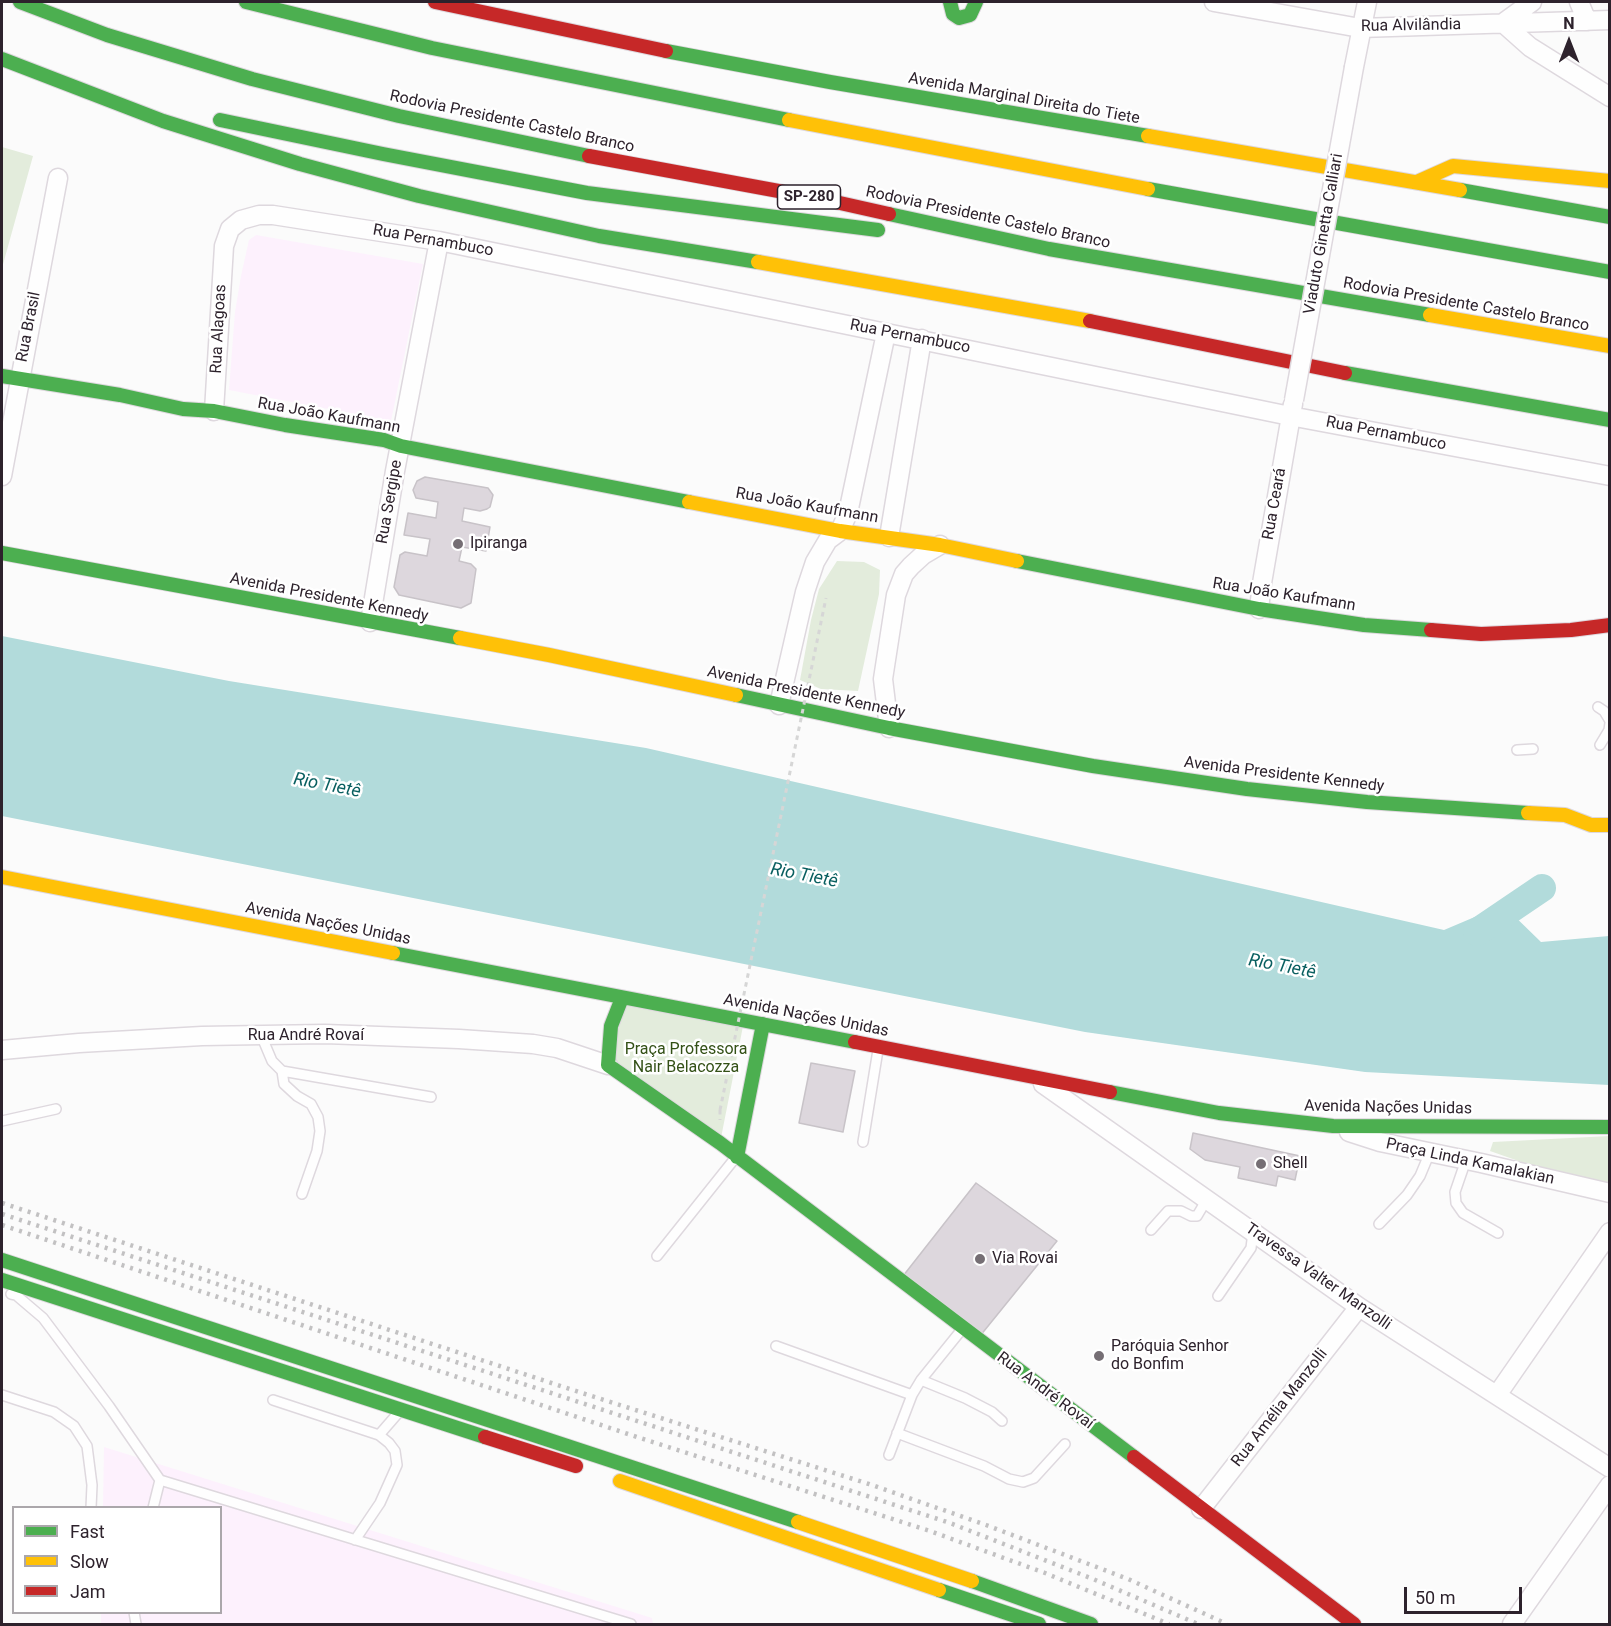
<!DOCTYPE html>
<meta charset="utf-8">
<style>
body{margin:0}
#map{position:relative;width:1611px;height:1626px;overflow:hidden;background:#fbfbfb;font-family:Roboto,sans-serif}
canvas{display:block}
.frame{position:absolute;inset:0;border:3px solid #2d222c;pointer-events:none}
.legend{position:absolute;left:12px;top:1506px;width:210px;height:108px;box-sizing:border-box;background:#fff;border:2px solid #aba7ab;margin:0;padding:8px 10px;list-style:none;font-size:18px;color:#2d222c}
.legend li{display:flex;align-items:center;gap:12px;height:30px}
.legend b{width:30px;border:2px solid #aba7ab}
.north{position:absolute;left:1539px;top:12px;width:60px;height:60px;-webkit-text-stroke:4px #fff;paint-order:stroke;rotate:0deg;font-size:16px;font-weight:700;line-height:24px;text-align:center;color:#2d222c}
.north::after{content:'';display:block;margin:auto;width:21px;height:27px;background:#2d222c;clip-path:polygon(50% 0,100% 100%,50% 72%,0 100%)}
.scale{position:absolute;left:1404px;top:1587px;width:118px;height:27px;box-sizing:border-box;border:3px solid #2d222c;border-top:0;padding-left:8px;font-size:18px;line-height:21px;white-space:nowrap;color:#2d222c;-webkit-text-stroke:4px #fff;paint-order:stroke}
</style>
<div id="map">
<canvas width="1611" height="1626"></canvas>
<div class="frame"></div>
<ul class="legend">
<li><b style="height:8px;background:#4caf50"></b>Fast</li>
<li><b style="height:8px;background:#ffc107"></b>Slow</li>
<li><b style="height:8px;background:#c62828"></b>Jam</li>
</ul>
<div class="north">N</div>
<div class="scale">50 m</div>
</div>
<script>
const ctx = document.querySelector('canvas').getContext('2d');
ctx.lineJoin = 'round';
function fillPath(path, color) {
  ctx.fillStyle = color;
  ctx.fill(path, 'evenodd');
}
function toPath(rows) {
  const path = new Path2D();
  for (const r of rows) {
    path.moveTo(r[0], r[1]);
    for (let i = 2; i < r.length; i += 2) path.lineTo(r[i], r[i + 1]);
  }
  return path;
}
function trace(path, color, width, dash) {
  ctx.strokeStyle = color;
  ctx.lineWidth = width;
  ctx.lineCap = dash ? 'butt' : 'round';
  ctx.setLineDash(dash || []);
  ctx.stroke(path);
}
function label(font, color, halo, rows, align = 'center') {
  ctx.font = font + ' Roboto,sans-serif';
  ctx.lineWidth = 5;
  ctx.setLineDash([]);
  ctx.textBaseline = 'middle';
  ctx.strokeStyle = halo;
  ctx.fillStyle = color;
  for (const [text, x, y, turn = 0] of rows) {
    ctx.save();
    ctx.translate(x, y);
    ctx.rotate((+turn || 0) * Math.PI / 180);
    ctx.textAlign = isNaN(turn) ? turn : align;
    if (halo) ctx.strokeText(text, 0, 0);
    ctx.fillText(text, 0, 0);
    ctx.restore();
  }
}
fillPath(toPath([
 [256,235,423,264,391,421,229,390,235,312,241,276,249,240],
 [104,1447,652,1618,653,1624,101,1624,101,1613,220,1612,220,1508,103,1507]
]), '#fdf1fd');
fillPath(toPath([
 [2,147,33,156,2,268],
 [837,561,864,562,880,570,879,594,858,691,821,689,800,680,811,620,819,589],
 [622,998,744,1021,720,1143,608,1065],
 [1609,1136,1609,1183,1567,1178,1490,1151,1493,1142]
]), '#e3ecdc');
fillPath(toPath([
 [2,636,229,681,646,748,1444,930,1503,905,1541,942,1609,936,1609,1085,1365,1072,1085,1032,2,816]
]), '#b2dbdb');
trace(toPath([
 [1477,932,1542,888]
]), '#b2dbdb', 28);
const building = toPath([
 [425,477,488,488,493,495,490,507,487,509,480,511,464,508,462,521,490,527,486,551,462,547,459,561,471,564,476,569,471,603,461,608,399,595,394,587,400,555,405,552,427,556,430,539,404,535,408,513,436,518,438,502,416,498,413,490,417,481,425,477],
 [811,1063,855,1071,843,1132,799,1123,811,1063],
 [1193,1133,1300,1156,1295,1180,1278,1176,1276,1186,1238,1178,1240,1167,1205,1160,1190,1149,1193,1133],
 [976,1183,1057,1241,980,1336,903,1276,976,1183]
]);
fillPath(building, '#ddd7dd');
trace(building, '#c8c3c8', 1.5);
const lane = toPath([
 [1598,707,1604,711,1610,721],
 [1600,745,1609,730,1610,723],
 [1517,750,1533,749],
 [261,1035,272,1061,282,1071,431,1097],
 [282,1071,284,1084,297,1096,311,1104,318,1117,320,1131,317,1151,302,1194],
 [2,1121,56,1109],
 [863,1142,878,1050],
 [1466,1160,1455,1192,1456,1203,1463,1213,1498,1233],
 [1379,1224,1407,1195,1420,1176,1430,1152],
 [1151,1230,1168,1211,1181,1211,1191,1216,1197,1216,1207,1199],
 [657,1256,736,1157],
 [11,1294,16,1295,43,1318,109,1406,160,1480,631,1624],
 [1218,1296,1251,1248,1253,1232],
 [776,1346,912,1395],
 [921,1380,965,1398,992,1412,1002,1421],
 [2,1395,54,1412,74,1426,87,1446,92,1485,91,1508],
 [273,1400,379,1435,399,1412],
 [897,1433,984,1466,1009,1479,1023,1482,1034,1478,1065,1444],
 [889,1455,912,1395,921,1380,963,1328],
 [153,1508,160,1480],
 [355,1540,380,1503,397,1465,395,1451,389,1443,379,1435],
 [134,1612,136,1624]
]);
const street = toPath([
 [1214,2,1360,28,1610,20],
 [1579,2,1587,21],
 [1503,23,1530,47,1610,97],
 [1503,23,1532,2],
 [1354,67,1367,2],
 [214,411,224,246,230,229,241,220,259,215,273,215,439,241,1290,416,1610,476],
 [2,476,58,178],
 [889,537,922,339],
 [1259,609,1262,583,1293,404],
 [370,622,395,471,439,241],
 [779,705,805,592,815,562,828,540,840,531,848,513,886,333],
 [889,728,883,679,896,595,904,574,911,566,923,555,940,545],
 [2,1050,79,1043,202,1036,325,1034,459,1039,533,1044,557,1048,608,1065],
 [1043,1084,1359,1307,1610,1468],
 [1349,1132,1380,1142,1481,1163,1610,1193],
 [1497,1395,1610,1232],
 [1201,1509,1359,1307],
 [1512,1624,1610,1485]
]);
const fast = toPath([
 [20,2,107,35,252,79,399,116,589,156],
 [246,2,432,48,789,120],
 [950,2,953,14,959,18,970,15,976,2],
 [666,51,830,82,1148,136],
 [2,59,163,121,300,164,419,196,599,236,758,262],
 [220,120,383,154,587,193,878,230],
 [1148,189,1610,272],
 [1460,190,1610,217],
 [889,214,1049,249,1430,315],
 [1345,373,1610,420],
 [2,376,120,395,183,409,214,411,285,425,384,440,401,446,689,502],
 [2,553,460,638],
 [1017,561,1259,609,1364,625,1431,630],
 [736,695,889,728,1093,766,1247,789,1367,802,1528,813],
 [393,953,855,1042],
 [622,998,611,1026,608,1065,720,1143,1134,1457],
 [1110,1092,1219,1113,1333,1126,1610,1127],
 [737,1157,763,1024],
 [2,1260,798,1522],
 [2,1280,485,1437],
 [972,1581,1091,1624],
 [939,1590,1039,1624]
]);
const slow = toPath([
 [789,120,1148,189],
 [1148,136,1460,190],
 [1417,182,1453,166,1610,181],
 [758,262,1090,321],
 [1430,315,1610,346],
 [689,502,840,531,940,545,1017,561],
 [460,638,549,655,736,695],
 [1528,813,1565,815,1591,825,1610,825],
 [2,877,393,953],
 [620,1481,939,1590],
 [798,1522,972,1581]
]);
const jam = toPath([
 [435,2,666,51],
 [589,156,822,199,889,214],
 [1090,321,1345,373],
 [1431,630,1481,634,1571,630,1610,625],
 [855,1042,1110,1092],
 [485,1437,576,1466],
 [1134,1457,1354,1624]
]);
trace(lane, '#ded8de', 12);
trace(street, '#ded8de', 21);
trace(fast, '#ded8de', 16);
trace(slow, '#ded8de', 16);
trace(jam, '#ded8de', 16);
trace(toPath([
 [720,1110,720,1120]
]), '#d6d6d6', 3, [4.5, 4.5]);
trace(lane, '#fefefe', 9);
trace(street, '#fefefe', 18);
trace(fast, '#4caf50', 14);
trace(slow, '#ffc107', 14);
trace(jam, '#c62828', 14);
trace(toPath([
 [2,1203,582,1393,869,1484,986,1525,1128,1579,1227,1624],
 [2,1214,950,1523,1093,1579,1198,1624],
 [2,1225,640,1438,930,1531,1045,1573,1169,1624]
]), '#c2c1c2', 4.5, [3, 6]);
const streetBridge = toPath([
 [1294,400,1354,67]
]);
trace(streetBridge, '#ded8de', 21, []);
trace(toPath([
 [720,1110,826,598]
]), '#d6d6d6', 3, [4.5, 4.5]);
trace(streetBridge, '#fefefe', 18);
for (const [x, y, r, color] of [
 [458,544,6,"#756e74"],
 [1261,1164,6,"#756e74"],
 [980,1259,6,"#756e74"],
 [1099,1356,6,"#756e74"]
]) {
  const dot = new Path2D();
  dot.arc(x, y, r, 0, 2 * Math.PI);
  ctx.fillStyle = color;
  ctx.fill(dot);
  trace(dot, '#fff', 2);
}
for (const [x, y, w] of [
 [809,197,63]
]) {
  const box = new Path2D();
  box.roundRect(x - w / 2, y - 12, w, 24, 4.5);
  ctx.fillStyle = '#fff';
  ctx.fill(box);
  trace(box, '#2d222c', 1.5);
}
label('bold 15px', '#2d222c', null, [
 ["SP-280",809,197]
]);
label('16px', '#2d222c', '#fff', [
 ["Rua Alvilândia",1411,26,-1],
 ["Avenida Marginal Direita do Tiete",1024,99,10],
 ["Rodovia Presidente Castelo Branco",512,122,12],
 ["Rodovia Presidente Castelo Branco",988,218,12],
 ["Viaduto Ginetta Calliari",1324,234,-80],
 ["Rua Pernambuco",433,241,10],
 ["Rodovia Presidente Castelo Branco",1466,305,10],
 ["Rua Brasil",29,327,-79],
 ["Rua Alagoas",219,329,-87],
 ["Rua Pernambuco",910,337,11],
 ["Rua João Kaufmann",329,416,10],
 ["Rua Pernambuco",1386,434,11],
 ["Rua Sergipe",390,502,-80],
 ["Rua Ceará",1275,504,-80],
 ["Rua João Kaufmann",807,506,10],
 ["Rua João Kaufmann",1284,595,9],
 ["Avenida Presidente Kennedy",329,598,11],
 ["Avenida Presidente Kennedy",806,693,12],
 ["Avenida Presidente Kennedy",1284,775,7],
 ["Avenida Nações Unidas",328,924,11],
 ["Avenida Nações Unidas",806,1016,11],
 ["Rua André Rovaí",306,1036],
 ["Avenida Nações Unidas",1388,1108,1],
 ["Praça Linda Kamalakian",1470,1162,12],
 ["Travessa Valter Manzolli",1318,1277,35],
 ["Rua André Rovaí",1045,1391,37],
 ["Rua Amélia Manzolli",1280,1408,-52]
]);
label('16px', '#2d222c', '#fff', [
 ["Ipiranga",470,544],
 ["Shell",1273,1164],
 ["Via Rovai",992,1259],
 ["Paróquia Senhor",1111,1347],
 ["do Bonfim",1111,1365]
], 'left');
label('16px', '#345117', '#fff', [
 ["Praça Professora",686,1050],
 ["Nair Belacozza",686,1068]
]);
label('italic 18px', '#095f60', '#fff', [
 ["Rio Tietê",327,786,11],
 ["Rio Tietê",804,876,11],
 ["Rio Tietê",1282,967,11]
]);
</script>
